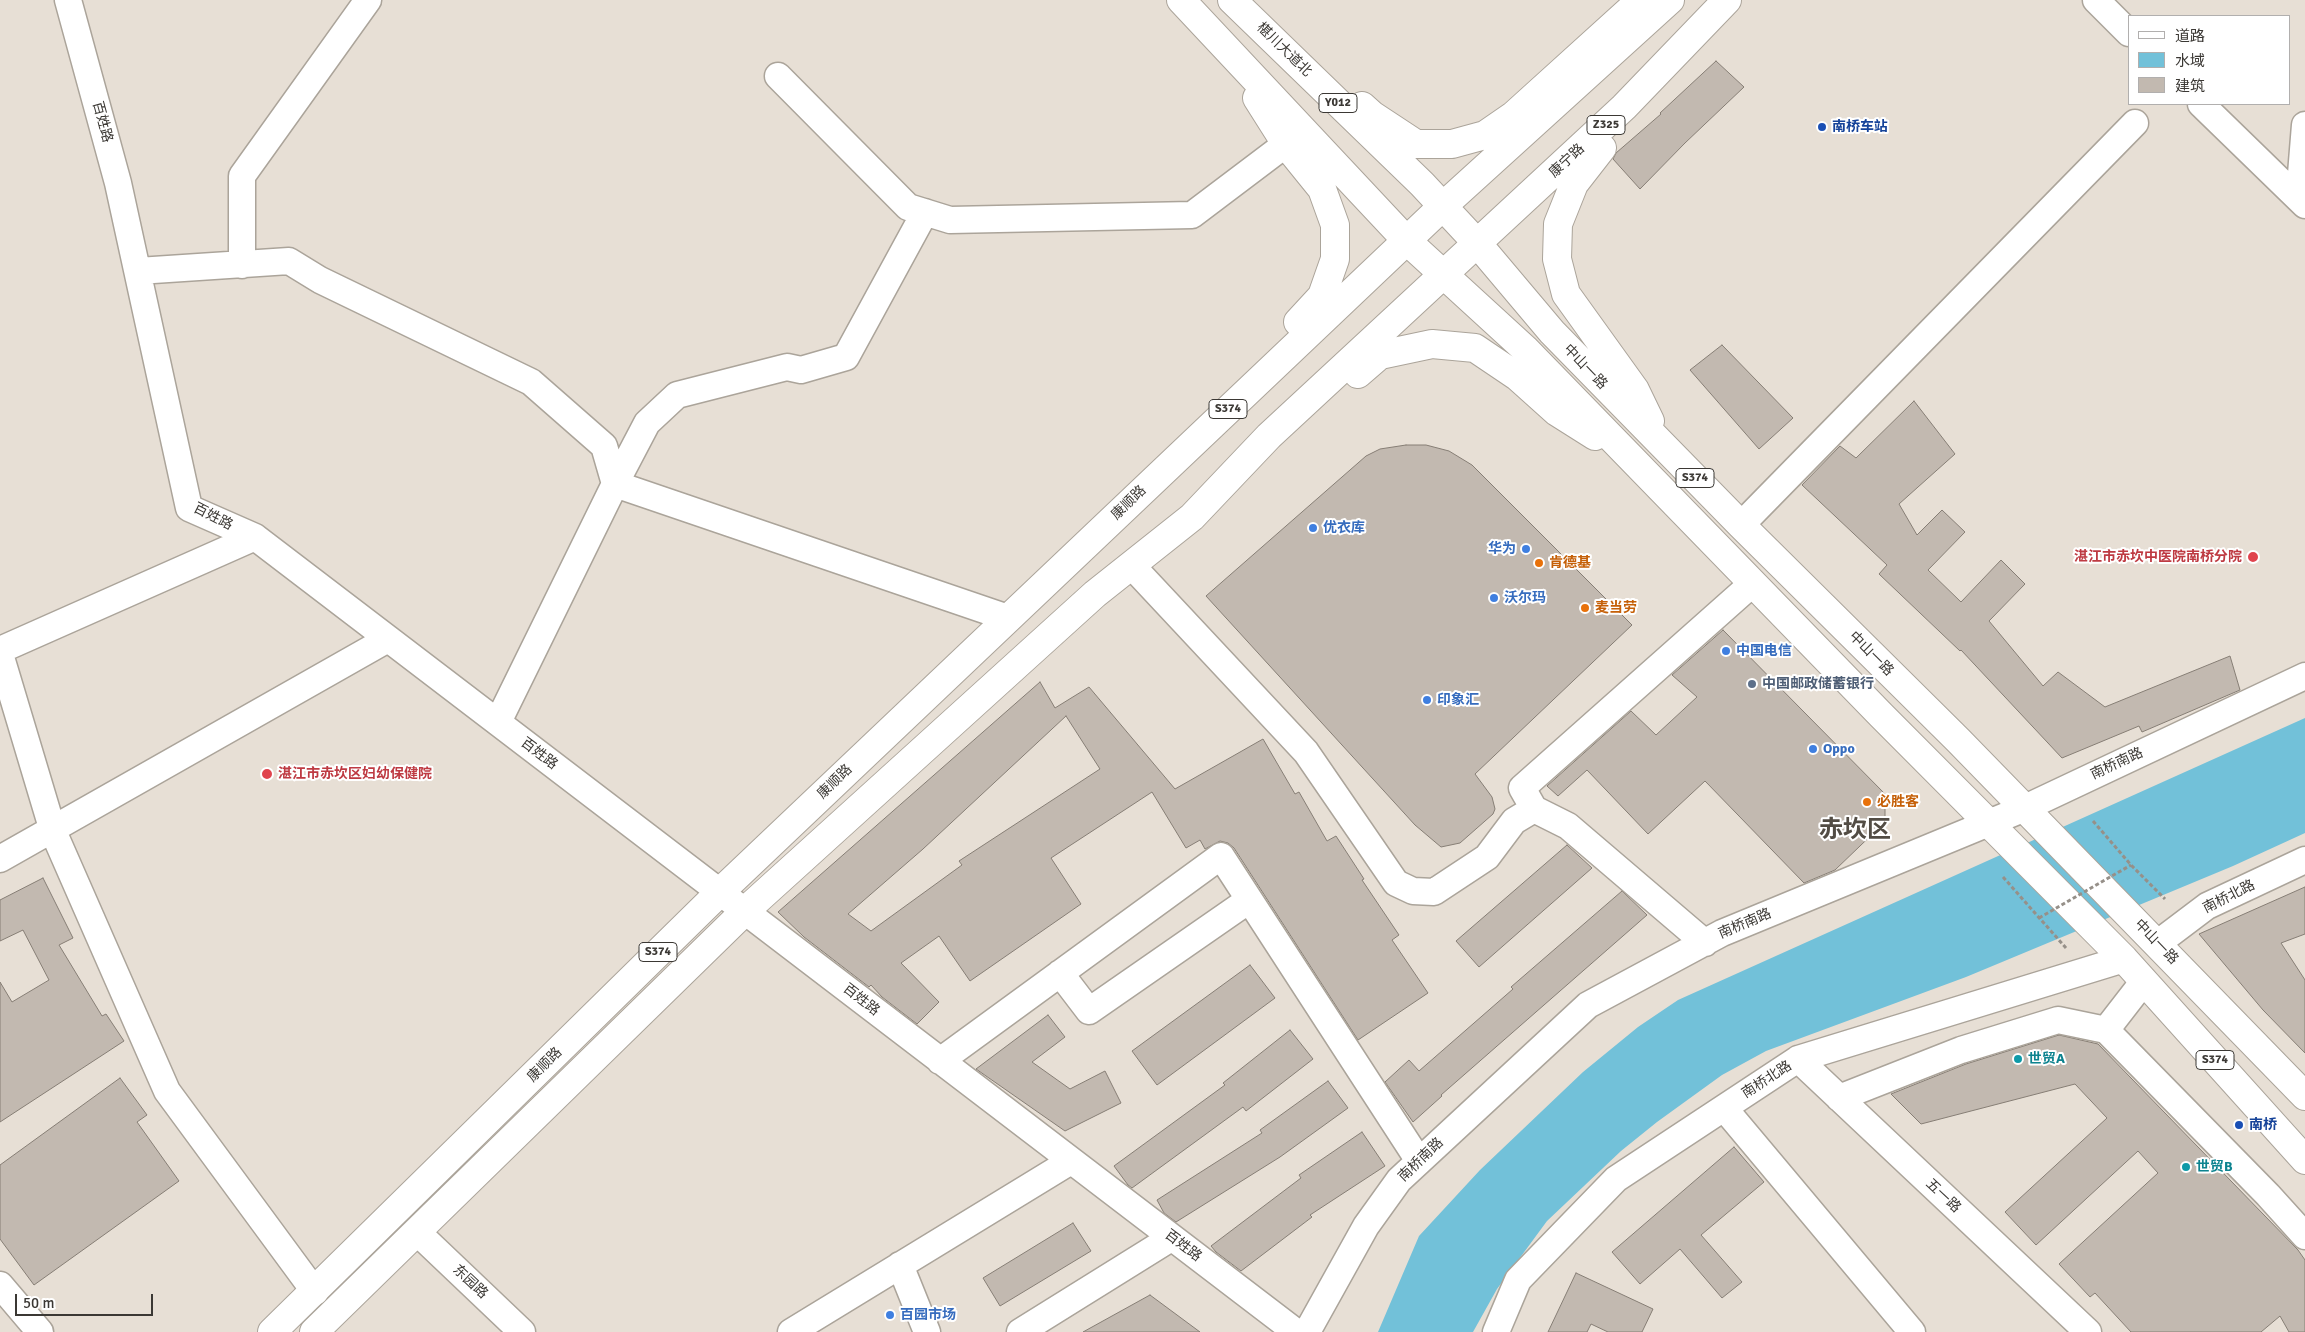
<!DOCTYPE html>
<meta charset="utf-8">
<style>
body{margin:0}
#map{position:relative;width:2305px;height:1332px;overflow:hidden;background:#e7dfd5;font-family:Signika,"Noto Sans SC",sans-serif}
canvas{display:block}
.legend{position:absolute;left:2128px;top:15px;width:162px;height:90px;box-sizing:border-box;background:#fff;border:1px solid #b1afae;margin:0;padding:6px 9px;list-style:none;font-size:15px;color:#3b3834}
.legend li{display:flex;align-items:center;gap:10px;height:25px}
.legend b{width:25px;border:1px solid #b1afae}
.scale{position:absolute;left:15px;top:1294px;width:138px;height:22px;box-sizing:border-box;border:2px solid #3b3834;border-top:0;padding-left:6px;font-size:15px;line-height:18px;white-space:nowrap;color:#3b3834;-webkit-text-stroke:4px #fff;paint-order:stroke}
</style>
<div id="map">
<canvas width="2305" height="1332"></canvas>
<ul class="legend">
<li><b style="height:6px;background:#fff"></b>道路</li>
<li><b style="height:14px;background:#72c1d9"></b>水域</li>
<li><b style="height:14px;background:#c2b9b0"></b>建筑</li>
</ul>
<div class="scale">50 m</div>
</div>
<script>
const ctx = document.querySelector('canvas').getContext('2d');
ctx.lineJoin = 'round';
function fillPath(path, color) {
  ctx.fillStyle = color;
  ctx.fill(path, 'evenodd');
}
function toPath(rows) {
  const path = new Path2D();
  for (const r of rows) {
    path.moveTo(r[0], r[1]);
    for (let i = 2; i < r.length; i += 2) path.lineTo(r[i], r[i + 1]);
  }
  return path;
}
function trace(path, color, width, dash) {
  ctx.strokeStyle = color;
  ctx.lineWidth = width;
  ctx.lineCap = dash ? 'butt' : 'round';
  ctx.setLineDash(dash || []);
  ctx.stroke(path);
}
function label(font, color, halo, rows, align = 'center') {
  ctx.font = font + ' Signika,"Noto Sans SC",sans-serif';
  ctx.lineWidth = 4;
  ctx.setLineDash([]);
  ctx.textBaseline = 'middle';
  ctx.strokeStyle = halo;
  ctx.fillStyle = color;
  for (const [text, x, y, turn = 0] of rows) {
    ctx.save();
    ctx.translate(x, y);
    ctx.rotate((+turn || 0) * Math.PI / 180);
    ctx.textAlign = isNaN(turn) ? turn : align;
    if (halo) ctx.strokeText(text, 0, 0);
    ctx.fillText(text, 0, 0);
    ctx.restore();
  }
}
fillPath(toPath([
 [2305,718,2305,833,2233,866,1966,977,1766,1051,1722,1075,1657,1122,1621,1151,1547,1221,1497,1289,1473,1332,1378,1332,1419,1236,1480,1170,1583,1072,1638,1027,1678,1000]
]), '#72c1d9');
const building = toPath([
 [1716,61,1744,87,1685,143,1640,189,1613,159,1616,153,1661,114,1660,113,1716,61],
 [1722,345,1793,418,1759,449,1690,370,1722,345],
 [1914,401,1955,454,1899,504,1917,535,1942,510,1965,532,1928,570,1961,602,2001,560,2025,584,1989,621,2043,686,2058,672,2105,707,2230,656,2240,690,2142,732,2139,726,2062,758,1961,650,1960,651,1879,574,1887,565,1802,485,1840,446,1856,458,1914,401],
 [1406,445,1426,445,1449,451,1472,465,1632,625,1475,774,1492,797,1495,809,1493,814,1460,843,1441,847,1415,825,1206,596,1366,456,1380,449,1406,445],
 [1723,630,1885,794,1885,822,1835,870,1804,883,1705,781,1648,834,1587,770,1558,796,1547,786,1631,711,1656,735,1697,697,1672,675,1723,630],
 [1040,682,1055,708,1089,687,1175,789,1263,739,1295,794,1299,792,1327,841,1336,836,1364,879,1362,880,1399,935,1392,940,1428,993,1358,1040,1234,848,1228,843,1220,841,1205,849,1200,840,1186,848,1152,792,1051,858,1081,904,970,981,939,936,901,963,939,1002,917,1024,882,997,871,985,869,987,804,937,778,912,1040,682],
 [1066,716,1100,769,959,861,962,865,871,931,848,914,923,849,1066,716],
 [1567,845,1592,868,1479,967,1456,941,1567,845],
 [43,878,73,938,59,945,102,1016,106,1014,124,1041,0,1122,0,982,12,1002,49,980,23,930,0,941,0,900,43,878],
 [2305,887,2305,934,2281,943,2305,980,2305,1053,2263,1010,2199,934,2305,887],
 [1622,891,1647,915,1441,1095,1442,1096,1413,1122,1385,1082,1409,1060,1419,1071,1513,989,1511,987,1622,891],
 [1250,965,1275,998,1157,1085,1132,1051,1250,965],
 [1048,1015,1065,1037,1032,1062,1070,1089,1105,1071,1121,1103,1065,1131,976,1069,1048,1015],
 [1290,1030,1313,1059,1246,1111,1243,1107,1132,1188,1128,1185,1114,1166,1225,1085,1223,1083,1290,1030],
 [2059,1035,2098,1044,2298,1250,2305,1260,2305,1332,2289,1332,2280,1316,2261,1332,2131,1332,2095,1293,2090,1297,2059,1264,2158,1173,2138,1151,2036,1245,2005,1212,2107,1118,2075,1084,1921,1124,1891,1094,1966,1064,2059,1035],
 [120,1078,147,1115,137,1122,179,1181,34,1285,0,1239,0,1165,120,1078],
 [1328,1081,1348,1108,1280,1157,1176,1222,1164,1213,1157,1200,1262,1133,1260,1130,1328,1081],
 [1362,1132,1385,1166,1310,1215,1312,1217,1241,1271,1216,1252,1211,1246,1301,1178,1299,1175,1362,1132],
 [1734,1147,1764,1182,1701,1235,1742,1282,1722,1298,1680,1249,1640,1284,1612,1252,1734,1147],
 [1073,1223,1091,1251,1000,1306,983,1278,1073,1223],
 [1576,1273,1653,1309,1642,1332,1608,1332,1591,1324,1587,1332,1548,1332,1576,1273],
 [1150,1295,1200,1332,1083,1332,1150,1295]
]);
fillPath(building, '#c2b9b0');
trace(building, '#867e75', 1);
const minor = toPath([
 [68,0,118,183,189,508,255,537,1296,1332],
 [2096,0,2129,33],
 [778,76,908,207,950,220,1192,215,1286,144],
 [2201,104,2305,205],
 [2299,199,2305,125],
 [242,265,242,176,368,0],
 [138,271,289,261,320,280,531,382,604,446,615,484,1008,618],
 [1741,525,2135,123],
 [1132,566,1306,752,1396,883,1413,891,1434,892,1487,857,1514,821,1534,809,1568,826,1705,943],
 [0,650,255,537],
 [0,654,53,831,167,1091,315,1292],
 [498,722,615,484,647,423,677,395,787,367,801,370,846,357,925,212],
 [1534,809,1522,788,1753,583],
 [0,859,388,639],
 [2158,943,2207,906,2305,860],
 [1060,973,1089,1011,1249,900],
 [2144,981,2106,1030,2268,1195,2305,1236],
 [1798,1059,2088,1332],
 [940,1061,1221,856,1419,1161],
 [1839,1098,1961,1050,2058,1020,2106,1030],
 [1724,1108,1912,1332],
 [418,1233,522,1332],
 [900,1265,927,1332],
 [0,1285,40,1332],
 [791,1332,1071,1161],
 [1020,1332,1171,1238],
 [1307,1332,1366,1226,1399,1180,1588,1005,1722,933,2025,808,2305,676],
 [1496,1332,1518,1280,1616,1179,1798,1059,2124,959]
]);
const major = toPath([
 [1181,0,1407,241,1525,349,1881,715,2124,959,2305,1160],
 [1232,0,1422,184,1477,243,1552,332,1741,525,1958,740,2305,1096],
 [1257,98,1288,147,1322,189,1335,225,1335,259,1322,296,1298,322],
 [1362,106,1372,115,1416,144,1452,144,1485,135,1514,115,1641,0],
 [1602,148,1574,184,1558,224,1557,259,1566,294,1635,390,1650,421],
 [1358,374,1380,355,1432,344,1475,348,1518,377,1557,412,1595,436],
 [272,1332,720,892,1443,206,1670,0],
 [314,1332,745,911,1095,594,1192,517,1269,436,1624,107,1727,0]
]);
trace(minor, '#aba49a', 29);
trace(major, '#aba49a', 30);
trace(toPath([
 [2093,821,2131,865,2165,899],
 [2003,877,2066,948]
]), '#969089', 3, [4, 2.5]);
trace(minor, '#fff', 26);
trace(major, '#fff', 28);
trace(toPath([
 [2039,918,2131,865]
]), '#969089', 3, [4, 2.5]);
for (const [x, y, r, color] of [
 [1822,127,5,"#1a4fb4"],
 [1313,528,5,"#3f7fe0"],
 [1526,549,5,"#3f7fe0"],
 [2253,557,6,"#e0444e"],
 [1539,563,5,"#e8710a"],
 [1494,598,5,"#3f7fe0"],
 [1585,608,5,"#e8710a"],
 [1726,651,5,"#3f7fe0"],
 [1752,684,5,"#5c6f8a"],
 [1427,700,5,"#3f7fe0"],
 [1813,749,5,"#3f7fe0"],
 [267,774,6,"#e0444e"],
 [1867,802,5,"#e8710a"],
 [2018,1059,5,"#0f9aa8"],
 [2239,1125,5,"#1a4fb4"],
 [2186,1167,5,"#0f9aa8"],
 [890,1315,5,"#3f7fe0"]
]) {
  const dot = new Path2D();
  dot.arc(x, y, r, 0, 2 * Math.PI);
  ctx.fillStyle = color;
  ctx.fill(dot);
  trace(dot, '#fff', 2);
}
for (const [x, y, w] of [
 [1338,103,38],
 [1606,125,38],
 [1228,409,38],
 [1695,478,38],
 [658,952,38],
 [2215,1060,38]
]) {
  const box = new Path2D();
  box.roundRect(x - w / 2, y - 9.5, w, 19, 4);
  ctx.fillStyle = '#fff';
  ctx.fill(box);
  trace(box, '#3b3834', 1);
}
label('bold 12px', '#3b3834', null, [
 ["Y012",1338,103],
 ["Z325",1606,125],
 ["S374",1228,409],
 ["S374",1695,478],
 ["S374",658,952],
 ["S374",2215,1060]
]);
label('14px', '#3b3834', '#fff', [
 ["椹川大道北",1284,50,44],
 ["百姓路",102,122,75],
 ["康宁路",1567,161,-43],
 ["中山一路",1585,367,46],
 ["康顺路",1129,503,-44],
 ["百姓路",213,517,27],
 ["中山一路",1871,654,45],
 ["百姓路",539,754,37],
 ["南桥南路",2117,764,-25],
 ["康顺路",835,782,-44],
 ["南桥北路",2229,897,-27],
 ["南桥南路",1745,924,-23],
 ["中山一路",2156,942,46],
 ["百姓路",861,1000,38],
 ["康顺路",545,1065,-45],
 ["南桥北路",1767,1080,-33],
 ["南桥南路",1421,1160,-44],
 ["五一路",1943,1196,43],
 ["百姓路",1183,1246,37],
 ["东园路",470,1282,43]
]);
label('bold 14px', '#164399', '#fff', [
 ["南桥车站",1832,127],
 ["南桥",2249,1125]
], 'left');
label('bold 14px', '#366cbe', '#fff', [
 ["优衣库",1323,528],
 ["华为",1516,549,"right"],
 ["沃尔玛",1504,598],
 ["中国电信",1736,651],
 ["印象汇",1437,700],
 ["Oppo",1823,749],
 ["百园市场",900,1315]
], 'left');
label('bold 14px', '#be3a42', '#fff', [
 ["湛江市赤坎中医院南桥分院",2242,557],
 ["湛江市赤坎区妇幼保健院",278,774,"left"]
], 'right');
label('bold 14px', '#c56008', '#fff', [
 ["肯德基",1549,563],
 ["麦当劳",1595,608],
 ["必胜客",1877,802]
], 'left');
label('bold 14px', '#4e5e75', '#fff', [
 ["中国邮政储蓄银行",1762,684]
], 'left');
label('bold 14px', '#0d838f', '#fff', [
 ["世贸A",2028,1059],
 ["世贸B",2196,1167]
], 'left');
label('bold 24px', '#524c44', '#fff', [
 ["赤坎区",1855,831]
]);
</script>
